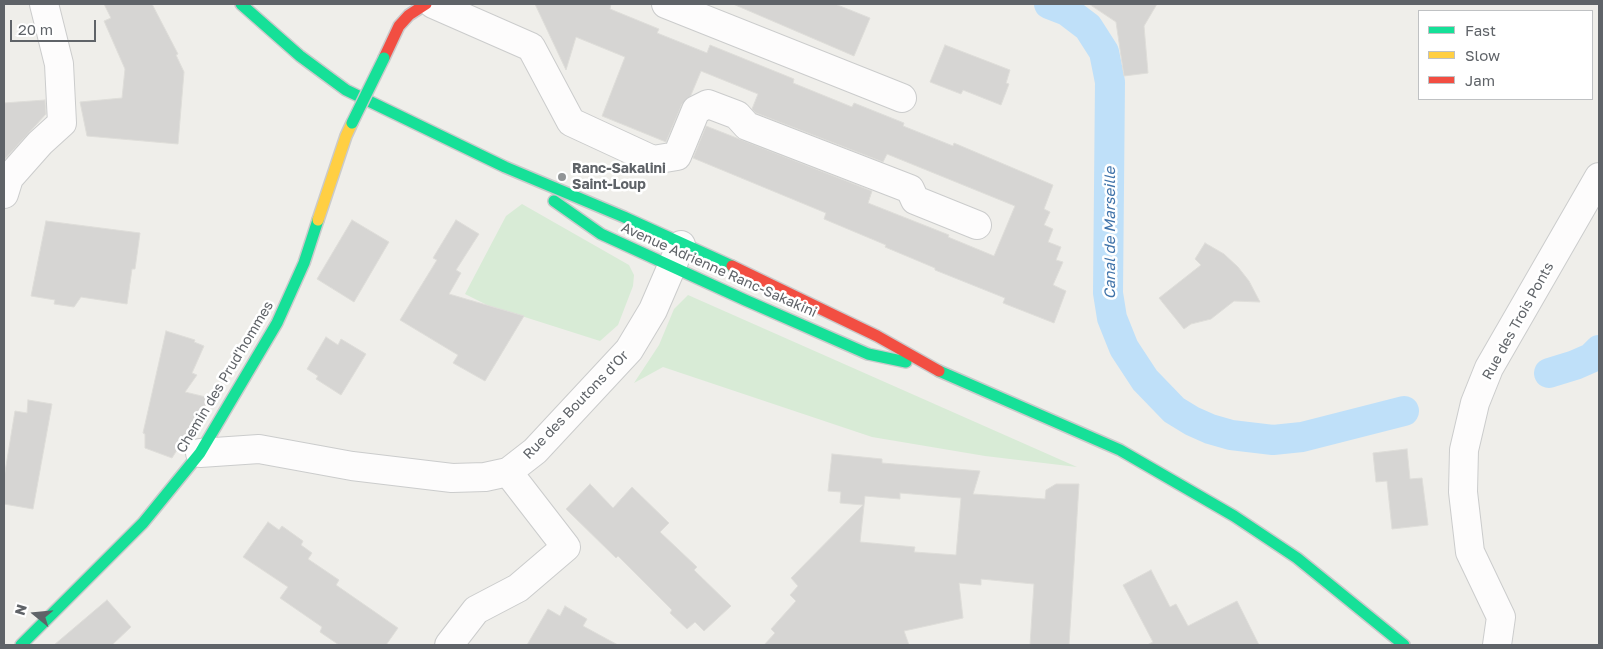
<!DOCTYPE html>
<style>
body{margin:0}
#map{position:relative;width:1603px;height:649px;overflow:hidden;background:#efeeea;font-family:"Golos Text",sans-serif}
canvas{display:block}
.frame{position:absolute;inset:0;border:5px solid #5f6368;pointer-events:none}
.legend{position:absolute;left:1418px;top:10px;width:175px;height:90px;box-sizing:border-box;background:#fff;border:1px solid #bfc1c3;margin:0;padding:6px 9px;list-style:none;font-size:15px;color:#5f6368}
.legend li{display:flex;align-items:center;gap:10px;height:25px}
.legend b{width:25px;border:1px solid #bfc1c3}
.north{position:absolute;left:10px;top:589px;width:50px;height:50px;-webkit-text-stroke:4px #fff;paint-order:stroke;rotate:287deg;font-size:14px;font-weight:700;line-height:20px;text-align:center;color:#5f6368}
.north::after{content:'';display:block;margin:auto;width:18px;height:22px;background:#5f6368;clip-path:polygon(50% 0,100% 100%,50% 72%,0 100%)}
.scale{position:absolute;left:10px;top:20px;width:86px;height:22px;box-sizing:border-box;border:2px solid #5f6368;border-top:0;padding-left:6px;font-size:15px;line-height:18px;white-space:nowrap;color:#5f6368;-webkit-text-stroke:4px #fff;paint-order:stroke}
</style>
<div id="map">
<canvas width="1603" height="649"></canvas>
<div class="frame"></div>
<ul class="legend">
<li><b style="height:6px;background:#16e098"></b>Fast</li>
<li><b style="height:6px;background:#ffcf43"></b>Slow</li>
<li><b style="height:6px;background:#f24e42"></b>Jam</li>
</ul>
<div class="north">N</div>
<div class="scale">20 m</div>
</div>
<script>
const ctx = document.querySelector('canvas').getContext('2d');
ctx.lineJoin = 'round';
function fillPath(path, color) {
  ctx.fillStyle = color;
  ctx.fill(path, 'evenodd');
}
function toPath(rows) {
  const path = new Path2D();
  for (const r of rows) {
    path.moveTo(r[0], r[1]);
    for (let i = 2; i < r.length; i += 2) path.lineTo(r[i], r[i + 1]);
  }
  return path;
}
function trace(path, color, width, dash) {
  ctx.strokeStyle = color;
  ctx.lineWidth = width;
  ctx.lineCap = dash ? 'butt' : 'round';
  ctx.setLineDash(dash || []);
  ctx.stroke(path);
}
function label(font, color, halo, rows, align = 'center') {
  ctx.font = font + ' "Golos Text",sans-serif';
  ctx.lineWidth = 5;
  ctx.setLineDash([]);
  ctx.textBaseline = 'middle';
  ctx.strokeStyle = halo;
  ctx.fillStyle = color;
  for (const [text, x, y, turn = 0] of rows) {
    ctx.save();
    ctx.translate(x, y);
    ctx.rotate((+turn || 0) * Math.PI / 180);
    ctx.textAlign = isNaN(turn) ? turn : align;
    if (halo) ctx.strokeText(text, 0, 0);
    ctx.fillText(text, 0, 0);
    ctx.restore();
  }
}
fillPath(toPath([
 [522,204,629,265,634,275,633,286,618,325,600,341,487,305,465,294,506,216],
 [688,295,1077,467,985,456,872,437,663,367,634,383,659,345,674,309]
]), '#d8ebd6');
trace(toPath([
 [1049,4,1067,11,1088,27,1104,52,1110,82,1108,293,1112,318,1124,348,1145,380,1174,410,1192,421,1210,429,1231,435,1273,440,1302,437,1404,411],
 [1549,373,1575,365,1591,358,1599,350]
]), '#bfe0f9', 30);
const building = toPath([
 [104,4,152,4,178,54,176,55,184,72,178,144,87,136,80,102,122,98,125,69,104,21,111,18,104,4],
 [535,4,611,4,610,9,659,29,657,33,707,53,710,45,794,79,793,83,852,107,854,103,904,123,903,126,953,146,954,143,1053,185,1044,209,1050,212,1044,225,1053,229,1048,242,1061,247,1056,260,1063,262,1053,285,1066,291,1054,323,1003,303,1005,298,935,270,935,268,885,247,886,245,824,219,826,213,693,158,706,126,872,191,868,203,949,235,948,237,994,256,1015,206,887,154,883,162,756,113,752,109,758,94,701,71,691,95,682,104,666,142,602,116,625,57,576,37,566,70,535,4],
 [733,4,835,4,870,18,854,56,733,4],
 [1089,4,1157,4,1144,26,1148,73,1124,76,1116,22,1089,4],
 [945,45,1010,70,1006,83,1009,84,1001,105,963,90,961,94,930,82,945,45],
 [45,100,46,114,4,160,4,103,45,100],
 [352,220,389,242,354,302,317,279,352,220],
 [456,220,479,234,456,270,461,273,449,294,524,316,485,381,453,363,458,355,400,320,437,260,433,258,456,220],
 [46,221,140,233,135,269,132,269,127,304,81,297,74,307,54,304,55,300,31,296,46,221],
 [1205,243,1224,254,1238,267,1249,281,1260,302,1234,301,1211,319,1191,324,1184,329,1159,298,1201,265,1195,259,1205,243],
 [166,331,195,340,194,342,204,346,192,373,197,375,185,392,210,398,172,458,145,448,145,434,143,433,166,331],
 [326,337,338,345,341,339,366,354,341,395,316,379,318,376,307,369,326,337],
 [28,400,52,404,33,509,4,504,4,478,15,411,27,413,28,400],
 [1407,449,1410,479,1422,478,1428,525,1392,529,1387,481,1376,482,1373,453,1407,449],
 [832,454,882,459,882,463,980,471,973,494,1045,499,1046,490,1056,484,1079,484,1069,645,1030,645,1034,584,981,579,981,585,959,583,963,618,904,631,909,645,764,645,775,633,771,629,796,601,790,595,798,586,791,578,863,505,840,503,841,492,828,491,832,454],
 [900,493,961,498,956,555,914,552,915,547,860,542,865,496,900,499,900,493],
 [590,484,613,508,632,487,669,523,660,532,697,567,694,570,731,606,704,631,695,622,687,629,670,613,672,610,618,556,616,558,566,509,590,484],
 [268,522,279,530,282,526,303,541,301,545,312,553,308,559,339,580,336,585,398,628,386,645,339,645,320,632,322,627,280,598,288,587,243,557,268,522],
 [1151,570,1170,607,1176,604,1188,626,1237,601,1259,645,1147,645,1153,642,1123,585,1151,570],
 [107,600,131,627,112,645,54,645,107,600],
 [565,606,587,619,583,626,618,645,527,645,548,609,560,616,565,606]
]);
fillPath(building, '#d6d5d3');
trace(building, '#deddd9', 1);
const street = toPath([
 [433,4,531,47,571,122,653,160,677,156,696,110,708,104,737,115,747,126,910,189,915,200,977,225],
 [666,4,902,98],
 [4,194,9,178,40,143,62,123,59,64,44,4],
 [200,453,259,449,352,466,452,478,485,477,508,472,535,451,629,350,653,310,681,245],
 [449,645,476,610,518,588,566,547,508,472],
 [1497,645,1501,617,1470,552,1463,492,1464,450,1475,403,1489,368,1599,177]
]);
const fast = toPath([
 [241,4,300,56,346,90,505,167,624,217,732,266],
 [554,201,601,234,745,300,868,354,906,362],
 [939,371,1120,450,1234,516,1297,558,1404,645],
 [21,645,143,523,200,453,277,323,304,263,318,220]
]);
const slow = toPath([
 [318,220,346,136,352,123]
]);
const jam = toPath([
 [384,58,399,26,409,15,426,4],
 [732,266,877,336,939,371]
]);
trace(street, '#cbcccc', 30);
trace(fast, '#cacacb', 14);
trace(slow, '#cacacb', 14);
trace(jam, '#cacacb', 14);
trace(street, '#fdfcfc', 28);
trace(fast, '#16e098', 11);
trace(slow, '#ffcf43', 11);
trace(jam, '#f24e42', 11);
const fastBridge = toPath([
 [352,123,384,58]
]);
trace(fastBridge, '#cacacb', 14, []);
trace(fastBridge, '#16e098', 11);
for (const [x, y, r, color] of [
 [562,177,5,"#919496"]
]) {
  const dot = new Path2D();
  dot.arc(x, y, r, 0, 2 * Math.PI);
  ctx.fillStyle = color;
  ctx.fill(dot);
  trace(dot, '#fff', 2);
}
label('bold 14px', '#5f6368', '#fff', [
 ["Ranc-Sakalini",572,169],
 ["Saint-Loup",572,185]
], 'left');
label('14px', '#5f6368', '#fff', [
 ["Avenue Adrienne Ranc-Sakakini",719,270,24],
 ["Rue des Trois Ponts",1518,321,-61],
 ["Chemin des Prud'hommes",225,377,-59],
 ["Rue des Boutons d'Or",576,405,-46]
]);
label('italic 15px', '#4174aa', '#fff', [
 ["Canal de Marseille",1110,233,-90]
]);
</script>
